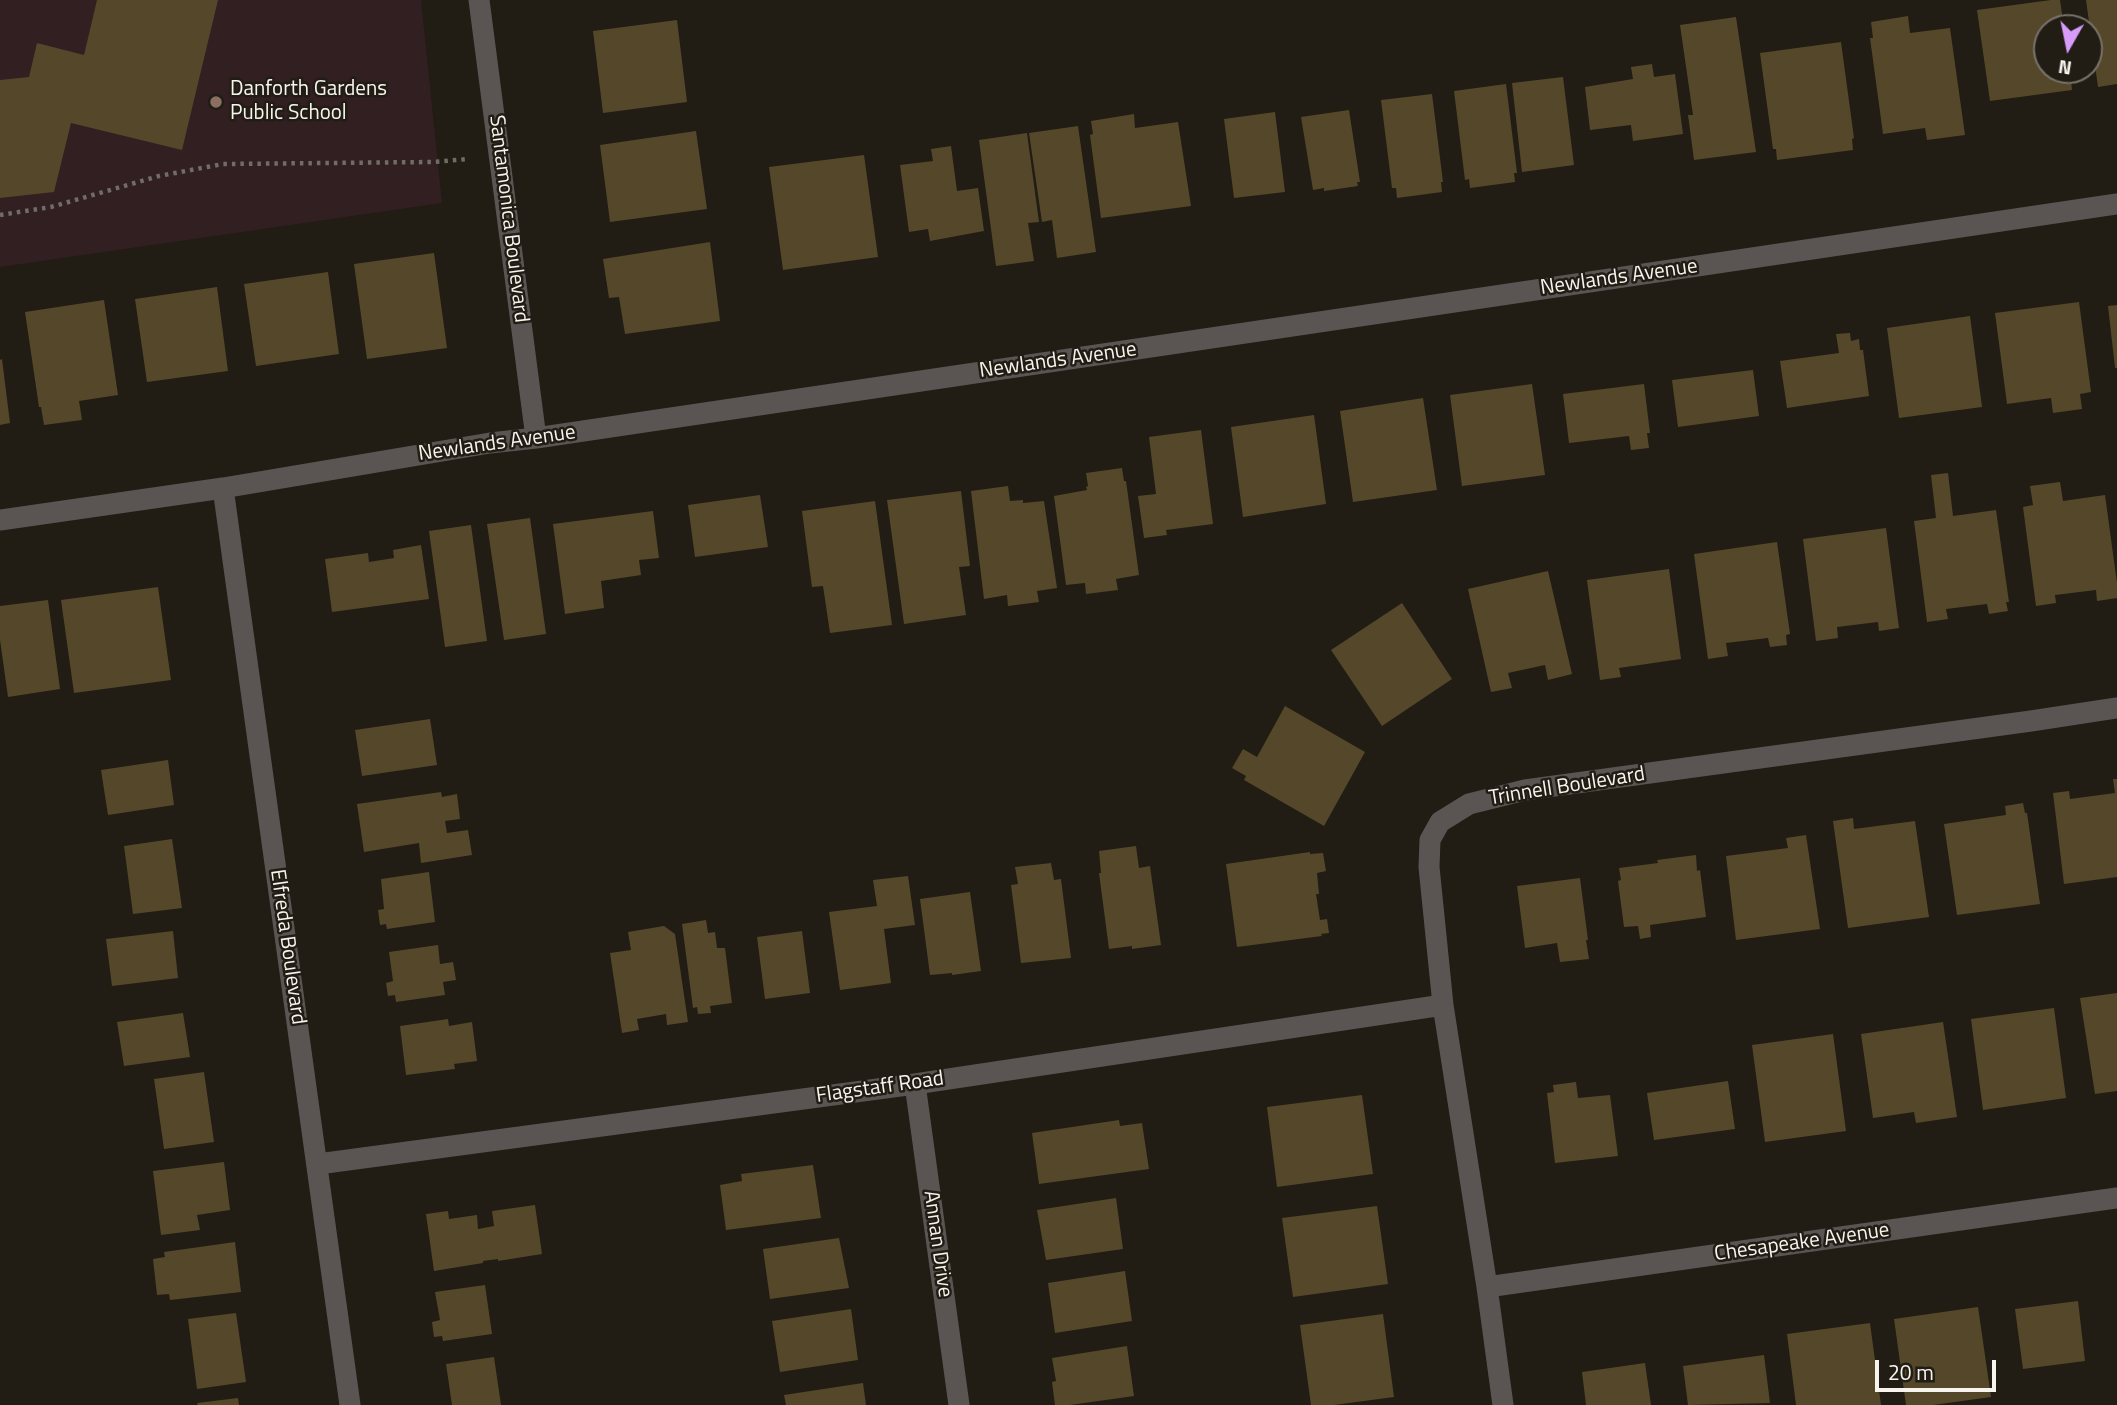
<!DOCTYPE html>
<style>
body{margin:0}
#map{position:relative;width:2117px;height:1405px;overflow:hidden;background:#211d14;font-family:"Titillium Web",sans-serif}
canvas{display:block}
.north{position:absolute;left:2033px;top:14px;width:70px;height:70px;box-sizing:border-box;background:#211d14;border:2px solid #77736b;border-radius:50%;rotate:189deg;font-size:19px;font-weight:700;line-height:28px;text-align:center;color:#f7f4ee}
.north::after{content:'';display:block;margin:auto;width:24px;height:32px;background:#d79bf9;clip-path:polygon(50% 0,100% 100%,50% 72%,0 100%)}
.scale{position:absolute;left:1875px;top:1360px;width:121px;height:32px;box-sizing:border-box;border:4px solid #f7f4ee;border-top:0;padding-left:9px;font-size:21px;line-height:24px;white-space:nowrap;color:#f7f4ee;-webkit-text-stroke:5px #211d14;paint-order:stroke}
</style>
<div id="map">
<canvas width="2117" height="1405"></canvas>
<div class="north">N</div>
<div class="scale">20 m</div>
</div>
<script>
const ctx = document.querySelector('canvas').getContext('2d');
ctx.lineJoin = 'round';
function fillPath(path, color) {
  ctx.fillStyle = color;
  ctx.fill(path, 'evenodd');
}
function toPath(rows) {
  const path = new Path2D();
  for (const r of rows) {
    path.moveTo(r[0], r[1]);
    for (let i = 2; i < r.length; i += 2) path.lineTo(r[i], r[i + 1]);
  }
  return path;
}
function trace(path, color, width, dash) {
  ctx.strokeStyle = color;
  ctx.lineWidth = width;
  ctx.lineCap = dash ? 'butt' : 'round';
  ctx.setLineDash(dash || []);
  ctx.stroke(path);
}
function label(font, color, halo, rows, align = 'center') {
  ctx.font = font + ' "Titillium Web",sans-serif';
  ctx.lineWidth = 5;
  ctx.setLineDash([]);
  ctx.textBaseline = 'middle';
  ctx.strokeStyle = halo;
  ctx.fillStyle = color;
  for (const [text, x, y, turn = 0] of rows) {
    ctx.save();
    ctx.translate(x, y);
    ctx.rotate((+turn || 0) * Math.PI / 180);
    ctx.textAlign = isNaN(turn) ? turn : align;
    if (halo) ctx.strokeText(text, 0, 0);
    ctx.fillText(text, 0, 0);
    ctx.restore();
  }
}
fillPath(toPath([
 [0,0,421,0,442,203,0,267]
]), '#311f22');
fillPath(toPath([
 [97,0,218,0,182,150,71,123,54,192,0,198,0,80,29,77,37,43,84,55],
 [2051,0,2060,0,2064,28,2047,28,2047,70,2070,70,2072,90,1990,101,1977,10],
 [2086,0,2117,0,2117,84,2098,87],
 [1908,16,1910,33,1950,28,1965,135,1927,140,1925,128,1883,134,1870,38,1873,38,1871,22],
 [1736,17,1756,152,1694,160,1688,115,1693,115,1680,25],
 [677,20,687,102,603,113,593,31],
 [1841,42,1854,138,1852,139,1853,150,1777,160,1776,149,1773,149,1760,53],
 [1652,64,1654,77,1675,74,1683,134,1633,141,1631,125,1590,130,1585,87,1633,79,1631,67],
 [1563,77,1574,165,1522,172,1512,83],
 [1506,84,1517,173,1514,173,1515,182,1470,188,1469,179,1465,180,1454,91],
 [1432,94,1443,182,1441,182,1442,192,1397,198,1396,188,1392,188,1381,100],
 [1349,110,1360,182,1357,182,1358,186,1324,191,1324,188,1313,190,1301,117],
 [1275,112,1285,192,1234,198,1224,119],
 [1134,114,1135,128,1178,122,1191,206,1101,218,1090,135,1093,134,1091,121],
 [1078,126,1096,252,1057,258,1052,220,1042,222,1029,133],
 [696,131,707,209,610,222,600,145],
 [1027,133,1039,222,1028,223,1034,261,996,266,979,140],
 [951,146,957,191,978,188,984,231,930,241,928,229,909,232,900,165,933,161,931,149],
 [864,155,878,257,783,270,769,167],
 [710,242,720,321,625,334,619,297,609,298,603,259],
 [434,253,447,348,367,359,354,264],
 [328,272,339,354,256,366,244,284],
 [217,287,228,371,147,382,135,299],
 [104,300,118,395,79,401,82,420,44,425,41,407,39,407,25,312],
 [2079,302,2091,392,2080,394,2082,409,2053,413,2051,398,2007,404,1995,313],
 [2117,305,2117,368,2115,368,2108,306],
 [1970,316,1982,407,1899,418,1887,328],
 [1850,333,1851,341,1859,339,1860,350,1863,350,1869,396,1787,408,1780,361,1839,353,1836,334],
 [2,359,10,423,0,425,0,360],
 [1753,370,1759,416,1678,427,1672,380],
 [1532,384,1545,475,1462,486,1450,395],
 [1644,384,1650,433,1647,433,1649,448,1631,450,1629,436,1569,443,1563,394],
 [1423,398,1437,490,1353,502,1340,411],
 [1314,415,1326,504,1243,517,1231,427],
 [1201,430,1213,524,1166,530,1167,535,1144,538,1138,496,1156,494,1149,437],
 [1122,468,1124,481,1126,481,1139,575,1116,579,1118,590,1086,594,1085,583,1066,585,1054,496,1087,490,1086,487,1088,486,1086,473],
 [1948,473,1953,516,1996,510,2009,602,2006,602,2008,611,1989,614,1987,604,1946,609,1948,619,1927,622,1914,521,1936,518,1931,475],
 [2060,482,2063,501,2105,495,2117,583,2117,598,2097,601,2096,590,2055,595,2056,603,2036,606,2023,507,2033,505,2030,486],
 [1008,486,1010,501,1023,500,1023,503,1044,501,1057,588,1037,591,1039,602,1008,606,1007,595,984,599,971,491],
 [961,491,970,566,959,567,966,615,904,624,887,500],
 [760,495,768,547,695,557,688,505],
 [875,501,892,625,830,633,823,586,812,587,802,511],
 [653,511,659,558,639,560,641,575,601,581,604,608,565,614,553,524],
 [530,518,546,634,504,640,487,524],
 [471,525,487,641,445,647,429,531],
 [1886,528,1899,628,1879,631,1878,622,1837,627,1838,638,1816,641,1803,539],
 [1777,542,1790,634,1786,635,1787,645,1770,647,1768,638,1726,643,1728,656,1708,659,1694,554],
 [421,545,429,599,332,612,325,559,368,553,369,562,394,558,393,550],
 [1669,569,1681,659,1619,668,1621,677,1600,680,1587,580],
 [1548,571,1572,674,1548,680,1545,665,1508,673,1512,688,1491,692,1468,589],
 [158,587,171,680,74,693,61,600],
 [48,600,60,689,8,697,0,640,0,606],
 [1402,603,1452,679,1382,726,1331,650],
 [1285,706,1365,752,1324,826,1244,780,1246,776,1232,768,1243,749,1257,757],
 [430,719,437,765,362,776,355,730],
 [168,760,174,805,108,815,101,770],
 [2113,779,2117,779,2117,877,2064,884,2053,793,2069,791,2070,799,2115,793],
 [441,792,442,797,457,794,460,819,445,821,447,833,468,830,472,855,421,863,419,843,364,852,357,804],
 [2023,803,2025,813,2027,813,2040,904,1957,915,1944,824,2006,815,2005,806],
 [1853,818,1854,829,1915,821,1929,917,1848,928,1833,821],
 [1806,835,1820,929,1736,940,1726,856,1788,848,1786,838],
 [172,839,182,908,133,914,124,846],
 [1136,846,1139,868,1150,866,1161,945,1132,949,1132,946,1109,949,1099,873,1101,873,1099,851],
 [1310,852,1310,854,1323,853,1326,871,1317,873,1319,894,1316,894,1320,920,1327,919,1329,933,1321,934,1322,936,1237,947,1226,864],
 [1696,855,1697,871,1700,870,1706,917,1650,925,1651,937,1640,939,1638,926,1624,927,1618,881,1621,880,1619,868,1658,863,1657,860],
 [1051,863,1054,880,1061,879,1071,958,1021,963,1011,885,1018,884,1015,867],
 [429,872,435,922,387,929,386,924,380,925,378,910,384,909,381,879],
 [908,876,915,925,884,929,891,983,840,990,829,912,877,906,873,880],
 [1580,878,1588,940,1586,940,1589,959,1560,962,1557,943,1525,948,1517,886],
 [970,892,981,971,952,975,952,973,930,975,920,899],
 [706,920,708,933,715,932,717,948,725,948,732,1003,710,1006,711,1013,698,1014,697,1007,693,1008,682,924],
 [664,926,675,934,688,1022,667,1025,666,1014,637,1019,639,1030,622,1033,610,953,631,950,628,932],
 [173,931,178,978,112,986,106,939],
 [802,931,810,993,765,999,757,937],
 [438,945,440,964,453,962,456,980,443,982,445,995,396,1002,395,995,388,996,386,983,393,981,389,952],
 [2117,993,2117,1091,2095,1094,2080,998],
 [2054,1008,2066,1098,1983,1110,1971,1019],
 [183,1013,190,1057,124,1066,117,1022],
 [448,1019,449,1026,472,1022,477,1061,454,1064,455,1069,406,1075,400,1026],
 [1943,1022,1957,1117,1916,1123,1914,1112,1873,1118,1861,1034],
 [1833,1034,1846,1131,1765,1142,1752,1045],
 [204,1072,214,1142,164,1149,154,1079],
 [1728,1081,1735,1129,1654,1140,1647,1093],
 [1576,1082,1578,1098,1610,1095,1618,1156,1555,1163,1547,1093,1554,1092,1553,1085],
 [1362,1095,1373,1174,1277,1187,1267,1107],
 [1119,1120,1120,1126,1142,1123,1149,1169,1039,1184,1032,1133],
 [224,1162,230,1210,197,1215,200,1230,161,1235,153,1171],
 [813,1165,821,1218,726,1230,720,1185,742,1181,741,1174],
 [1116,1198,1123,1249,1046,1260,1037,1210],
 [535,1205,542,1254,498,1261,498,1259,483,1261,483,1263,434,1271,426,1214,448,1211,449,1219,477,1215,478,1229,494,1226,492,1211],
 [1377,1206,1388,1284,1293,1297,1282,1218],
 [839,1238,849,1288,770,1299,763,1249],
 [235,1242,241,1292,170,1300,169,1294,157,1295,153,1259,165,1257,164,1252],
 [1125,1271,1132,1321,1055,1333,1048,1283],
 [485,1285,492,1334,443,1341,442,1336,434,1337,432,1322,440,1320,435,1292],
 [2078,1301,2085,1361,2023,1369,2015,1309],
 [1978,1307,1991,1397,1933,1405,1906,1405,1894,1319],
 [851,1309,858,1360,780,1372,772,1321],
 [236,1313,246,1382,197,1389,188,1319],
 [1383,1314,1394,1397,1334,1405,1311,1405,1300,1325],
 [1870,1323,1881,1405,1796,1405,1787,1334],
 [1127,1346,1134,1396,1070,1405,1055,1405,1052,1382,1056,1381,1052,1358],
 [1764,1355,1770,1403,1688,1405,1683,1366],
 [494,1357,501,1405,452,1405,446,1364],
 [1645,1363,1651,1405,1586,1405,1582,1372],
 [863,1383,866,1405,786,1405,784,1395],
 [238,1398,239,1405,198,1405,197,1403]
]), '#554729');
trace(toPath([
 [0,215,51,207,159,176,223,164,432,162,469,159]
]), '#706d65', 4.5, [3.5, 5]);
trace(toPath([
 [479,0,536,438],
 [223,488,350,1405],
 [0,520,223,488,490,443,536,438,2117,204],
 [915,1084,959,1405],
 [318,1164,915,1084,1443,1005],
 [1487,1287,2117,1198],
 [1503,1405,1487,1287,1443,1005,1429,867,1430,840,1440,822,1469,804,1525,790,2031,721,2117,708]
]), '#5a5552', 21);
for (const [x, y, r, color] of [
 [216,102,7,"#8d6e63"]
]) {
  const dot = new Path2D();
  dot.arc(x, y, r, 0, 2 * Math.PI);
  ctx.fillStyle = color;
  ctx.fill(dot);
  trace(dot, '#211d14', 2.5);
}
label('21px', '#f7f4ee', '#211d14', [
 ["Danforth Gardens",230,90],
 ["Public School",230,114]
], 'left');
label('21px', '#f7f4ee', '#211d14', [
 ["Santamonica Boulevard",508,219,83],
 ["Newlands Avenue",1619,278,-8],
 ["Newlands Avenue",1058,361,-8],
 ["Newlands Avenue",497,444,-8],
 ["Trinnell Boulevard",1567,787,-9],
 ["Elfreda Boulevard",287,947,82],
 ["Flagstaff Road",880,1088,-8],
 ["Chesapeake Avenue",1802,1243,-8],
 ["Annan Drive",937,1244,82]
]);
</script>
